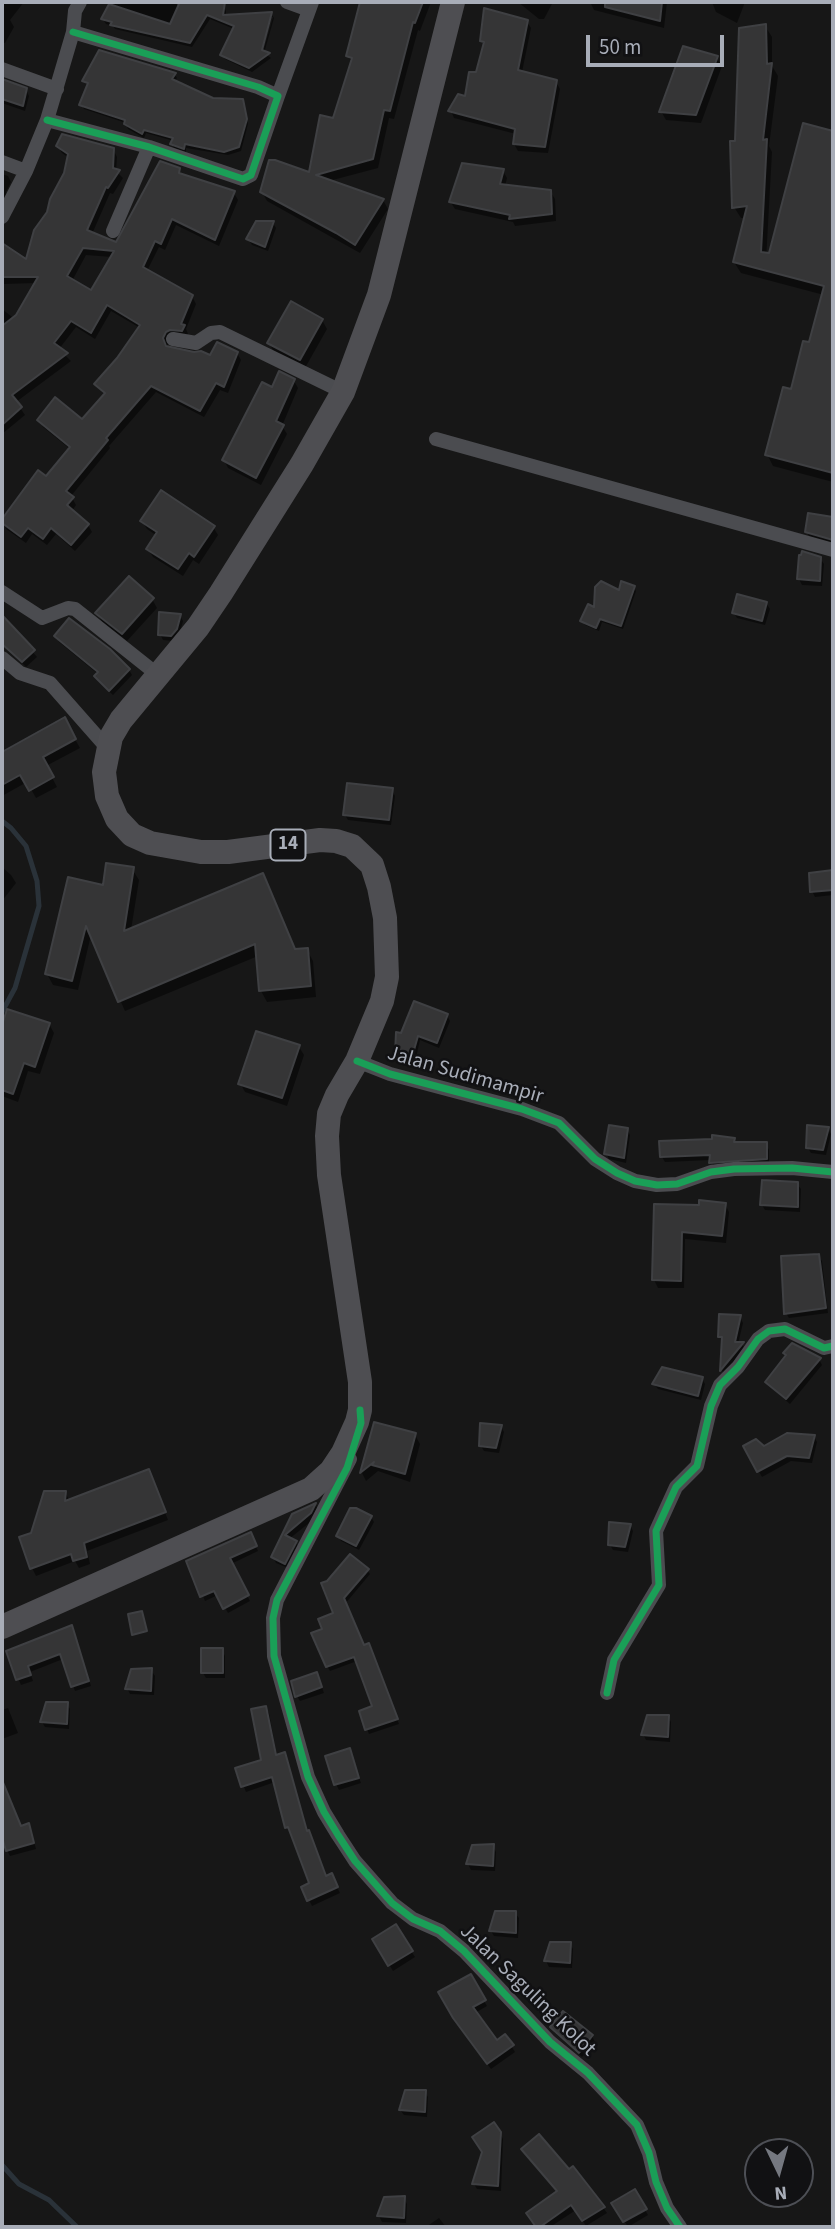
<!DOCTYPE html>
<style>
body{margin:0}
#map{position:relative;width:835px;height:2229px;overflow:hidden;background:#171717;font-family:"Source Sans 3",sans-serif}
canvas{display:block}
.frame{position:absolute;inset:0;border:4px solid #a8adb8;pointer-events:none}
.north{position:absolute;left:744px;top:2138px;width:70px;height:70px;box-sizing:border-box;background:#111113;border:2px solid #4d4f55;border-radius:50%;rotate:175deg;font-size:19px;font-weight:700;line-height:28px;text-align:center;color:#a8adb8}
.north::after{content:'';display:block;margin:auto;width:24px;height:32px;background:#757880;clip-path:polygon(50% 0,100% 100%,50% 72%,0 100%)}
.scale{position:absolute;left:586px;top:35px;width:138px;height:32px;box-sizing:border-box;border:4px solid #a8adb8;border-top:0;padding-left:9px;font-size:21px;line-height:24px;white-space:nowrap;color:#a8adb8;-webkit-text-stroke:5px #111113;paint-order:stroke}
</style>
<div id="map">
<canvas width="835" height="2229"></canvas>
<div class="frame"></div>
<div class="north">N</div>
<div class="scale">50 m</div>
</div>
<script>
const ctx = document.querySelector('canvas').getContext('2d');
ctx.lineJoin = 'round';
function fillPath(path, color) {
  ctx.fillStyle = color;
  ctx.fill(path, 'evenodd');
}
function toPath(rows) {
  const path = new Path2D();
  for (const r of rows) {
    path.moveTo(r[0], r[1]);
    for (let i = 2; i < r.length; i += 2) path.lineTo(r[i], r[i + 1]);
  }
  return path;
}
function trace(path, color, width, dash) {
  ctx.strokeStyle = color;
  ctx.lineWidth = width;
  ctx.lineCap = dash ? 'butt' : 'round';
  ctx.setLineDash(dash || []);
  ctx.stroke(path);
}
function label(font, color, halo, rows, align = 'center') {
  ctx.font = font + ' "Source Sans 3",sans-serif';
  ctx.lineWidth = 5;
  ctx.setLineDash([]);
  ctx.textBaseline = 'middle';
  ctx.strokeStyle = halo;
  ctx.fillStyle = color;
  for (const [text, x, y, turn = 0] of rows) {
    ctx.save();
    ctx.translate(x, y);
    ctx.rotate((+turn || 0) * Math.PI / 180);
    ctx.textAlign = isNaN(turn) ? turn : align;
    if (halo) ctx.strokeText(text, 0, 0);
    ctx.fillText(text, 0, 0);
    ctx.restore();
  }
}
fillPath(toPath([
 [2,2,24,2,10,20,14,27,5,43,2,43],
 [111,2,217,2,223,6,226,11,226,17,271,14,274,18,264,53,271,58,252,72,225,59,222,55,234,29,210,19,192,47,115,29,113,26,106,24,103,19],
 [269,17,273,17,261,59,258,58],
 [362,2,431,2,420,31,418,30,394,119,389,118,378,168,329,181,383,200,388,209,360,253,267,201,262,192,310,175,334,120,352,63,348,56],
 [518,2,553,2,544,19,539,19],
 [590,2,667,2,664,28,594,10],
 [712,2,745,2,737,23,716,12],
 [527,22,531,28,522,72,556,82,560,89,548,153,518,151,514,144,516,134,454,118,451,111,466,98,477,74,484,46,482,41],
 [765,26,772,37,772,66,778,76,769,146,772,152,766,261,804,125,833,133,833,482,773,466,767,454,810,344,824,295,741,273,734,262,746,218,741,218,734,207,737,143],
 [717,58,722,66,701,123,666,120,661,111],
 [174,74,177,78,174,82,212,100,242,101,248,124,241,151,228,155,186,148,186,152,174,148,172,144,174,141,146,133,144,138,128,129,126,123,84,109,81,104,89,86,84,81],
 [2,81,26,90,29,96,25,111,2,103],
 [58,146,113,149,117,157,116,171,123,178,113,194,110,193,92,234,117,245,178,169,182,176,234,193,238,200,219,246,176,225,165,250,159,247,147,271,192,296,196,304,186,329,188,334,186,337,170,340,166,348,211,357,237,353,241,360,228,393,220,390,204,417,156,392,109,446,110,448,71,496,76,505,72,511,88,525,92,532,75,551,56,534,47,545,32,534,26,543,6,529,2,521,47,479,70,449,43,427,39,420,82,422,105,395,96,384,118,359,140,328,111,311,95,339,76,327,59,349,71,361,16,402,25,415,2,434,2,309,16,320,36,283,4,284,2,287,2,245,27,262,66,173,69,158,62,153],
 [86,255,112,257,91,292,72,281],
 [503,171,507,178,505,186,550,191,555,199,556,221,515,226,513,222,455,209,450,201],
 [2,174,8,176,11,182,6,192,8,196,2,206],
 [273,223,276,228,268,251,252,245,248,239],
 [322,320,327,329,305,368,274,352,269,343],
 [294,381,298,388,282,426,287,434,261,485,228,468,224,460,273,389],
 [810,515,833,518,833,544,810,538,807,532],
 [142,521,213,527,218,535,199,564,193,560,183,576,153,557,148,549,157,536,147,529],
 [820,558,824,564,822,586,802,585,799,579],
 [634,587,636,591,623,629,602,622,599,631,585,625,582,621,595,609,620,592],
 [152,599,157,608,127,641,102,622,97,613],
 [766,603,770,609,765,625,737,618,734,613],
 [180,616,183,621,179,635,174,641,163,640,160,634],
 [2,617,37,657,26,667,2,642],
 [56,636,129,670,132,675,113,695,99,682,96,676,98,674,59,642],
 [64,720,80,748,46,766,57,787,36,798,27,782,2,796,2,754],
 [392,790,395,796,391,825,348,820,345,815],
 [2,867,11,875,16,883,2,901],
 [132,869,139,880,131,930,262,875,296,951,307,950,313,961,316,997,267,1002,261,991,258,956,125,1011,91,935,78,990,53,985,47,974,104,888],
 [833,872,833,895,815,897,812,891,810,874],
 [8,1011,49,1024,54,1033,40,1074,28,1071,18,1102,2,1096,2,1030],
 [447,1015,450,1021,439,1048,420,1040,415,1062,400,1060,397,1055,403,1035],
 [299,1047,304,1055,287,1106,245,1092,240,1083],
 [627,1129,630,1135,626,1163,609,1159,606,1153],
 [828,1129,831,1134,826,1155,811,1153,808,1148],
 [733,1139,736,1144,766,1144,769,1150,769,1164,714,1168,711,1160,665,1162,662,1157],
 [797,1184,801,1189,800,1212,765,1210,762,1205],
 [725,1204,729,1212,726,1243,685,1239,684,1288,658,1288,654,1280,655,1206,701,1207],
 [818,1256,822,1261,828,1313,789,1318,786,1313],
 [740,1317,743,1323,738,1344,742,1344,745,1349,724,1375,722,1370,723,1342,720,1336],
 [819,1359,822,1365,790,1404,770,1387,767,1382],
 [702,1379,705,1384,701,1400,658,1389,654,1384],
 [375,1424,415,1435,420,1444,410,1482,378,1471,366,1481,362,1473],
 [501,1427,504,1432,499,1453,484,1451,481,1446],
 [814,1437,817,1442,812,1463,791,1461,762,1477,745,1447,764,1448],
 [152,1479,168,1520,87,1551,90,1564,79,1568,75,1561,36,1576,32,1568,32,1535,65,1493,70,1501],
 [316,1505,318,1510,314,1519,289,1539,296,1542,299,1548,288,1568,276,1563,273,1557,293,1515],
 [371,1517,374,1522,359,1550,341,1541,338,1536],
 [630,1525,633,1531,628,1552,613,1550,610,1545],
 [253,1539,258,1551,231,1564,250,1601,228,1613,218,1595,205,1601,189,1562],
 [367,1570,370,1574,345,1604,364,1647,371,1650,399,1724,369,1734,367,1729,374,1707,357,1661,330,1671,327,1666,324,1630,335,1614,323,1584],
 [72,1627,91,1686,75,1691,63,1659,30,1672,33,1681,21,1685,8,1652],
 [222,1650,225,1656,225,1678,206,1678,203,1673],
 [151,1670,155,1676,154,1695,130,1694,127,1688],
 [319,1679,324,1693,300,1701,297,1696],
 [67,1704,70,1709,69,1729,45,1727,42,1722],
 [8,1708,18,1733,2,1739,2,1710],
 [265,1708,269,1713,277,1756,287,1760,307,1831,326,1878,334,1881,340,1893,312,1906,303,1888,312,1884,292,1832,287,1827,275,1782,246,1792,237,1769,263,1761],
 [668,1716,671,1722,670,1742,646,1740,643,1734],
 [349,1750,361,1783,339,1790,336,1784],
 [3,1784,21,1827,31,1831,36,1849,10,1856,7,1850,2,1832],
 [493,1846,496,1852,495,1871,471,1870,468,1864,474,1847],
 [515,1913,519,1918,518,1938,494,1936,491,1931],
 [395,1927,415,1957,393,1971,374,1940],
 [570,1943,573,1949,572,1968,549,1967,546,1961,551,1944],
 [470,1977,487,2006,475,2013,496,2042,505,2036,515,2052,491,2069,458,2024],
 [552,2028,592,2036,595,2042,582,2057,555,2033],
 [425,2092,428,2097,427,2117,404,2115,400,2110],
 [500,2133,503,2139,501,2191,477,2189,474,2184,484,2152],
 [526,2155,569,2171,596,2197,607,2213,586,2226,576,2210,550,2227,537,2227,531,2219,558,2192],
 [634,2191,648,2215,628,2227,614,2204],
 [385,2198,404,2198,407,2204,406,2223,382,2222,379,2216],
 [439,2218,446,2227,426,2227]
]), '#0007');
trace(toPath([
 [2,821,11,828,26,846,37,881,39,906,15,988,2,1012],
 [2,2165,19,2184,49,2200,77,2227]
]), '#2a3239', 5);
const building = toPath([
 [175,2,225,2,223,15,272,12,262,50,270,53,249,68,220,55,234,26,207,15,190,43,110,25,112,22,101,19,109,4,170,24,179,4,175,2],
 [360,2,423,2,415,23,413,22,390,111,384,110,373,159,316,175,384,199,355,245,336,233,260,192,269,160,275,160,309,172,320,115,333,118,352,58,346,56,360,2],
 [605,2,662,2,660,21,605,7,605,2],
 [484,8,528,20,518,70,557,80,545,147,513,144,515,129,448,111,458,94,465,96,469,72,476,72,484,42,480,41,484,8],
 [766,24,767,64,772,63,763,140,767,139,761,252,769,253,803,123,833,131,833,473,765,455,783,387,791,389,803,341,809,342,824,286,733,262,747,206,732,208,730,141,735,141,739,28,766,24],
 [683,46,718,56,696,115,659,112,683,46],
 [99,50,176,73,172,79,213,98,243,99,247,119,239,147,224,152,185,144,184,149,170,144,173,138,144,130,142,134,124,124,125,120,79,105,88,83,82,81,99,50],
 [2,79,27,88,23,106,2,99,2,79],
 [62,134,114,148,113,168,120,170,108,188,106,187,87,230,116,242,160,161,180,168,179,173,235,191,215,240,172,219,161,244,155,241,143,267,193,295,181,324,185,325,182,331,170,330,166,332,163,338,166,346,194,352,201,351,210,355,217,342,238,352,224,387,216,383,200,411,151,386,106,438,108,440,66,491,74,497,67,505,89,524,71,545,51,528,43,539,28,528,21,537,2,523,2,519,38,470,46,476,70,447,37,420,55,397,82,419,105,393,94,384,117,358,140,325,107,305,91,333,71,321,54,343,68,353,12,395,22,407,2,425,2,326,16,315,38,277,2,277,2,243,26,259,34,230,47,212,50,199,64,173,68,154,56,146,62,134],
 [83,248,114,251,91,290,67,276,83,248],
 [462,163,504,169,500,184,551,190,552,214,509,219,510,215,449,202,462,163],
 [256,221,274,221,265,247,246,239,256,221],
 [291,301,323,319,300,360,267,343,291,301],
 [279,371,295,379,276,421,284,425,256,478,222,460,262,382,272,387,279,371],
 [161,490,215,526,194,557,189,553,178,569,146,549,157,532,140,521,161,490],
 [808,513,833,517,833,540,805,532,808,513],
 [802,551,821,557,820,581,797,579,799,555,801,555,802,551],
 [129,576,154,598,122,634,95,613,129,576],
 [601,581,619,590,621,581,635,586,621,626,600,619,596,628,580,621,588,604,594,607,595,587,601,581],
 [737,594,767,602,762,621,732,613,737,594],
 [159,612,181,614,177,629,171,636,158,635,159,612],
 [2,615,35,650,22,662,2,644,2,615],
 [69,618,110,649,130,669,109,691,94,676,98,672,54,636,69,618],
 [65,717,76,739,43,757,54,777,29,791,20,775,2,785,2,752,65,717],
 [347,783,393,788,389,820,343,815,347,783],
 [106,863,134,867,124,931,263,873,295,949,308,948,311,986,259,991,255,944,118,1002,86,926,72,981,45,974,68,877,103,885,106,863],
 [833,870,833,890,810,892,809,873,833,870],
 [414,1001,448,1014,437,1043,418,1036,412,1057,395,1055,396,1032,401,1033,414,1001],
 [7,1009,50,1023,35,1067,24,1063,13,1094,2,1090,2,1025,7,1009],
 [256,1031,300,1045,282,1098,238,1084,256,1031],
 [609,1125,628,1128,624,1158,604,1154,609,1125],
 [807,1125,829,1127,823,1150,806,1148,807,1125],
 [712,1135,735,1138,734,1142,767,1142,767,1159,709,1163,710,1155,660,1157,659,1141,712,1139,712,1135],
 [762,1180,798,1182,798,1207,760,1205,762,1180],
 [699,1200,726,1203,722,1236,682,1232,681,1281,652,1280,654,1204,699,1205,699,1200],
 [819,1254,826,1308,784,1314,781,1256,819,1254],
 [719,1314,741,1315,735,1342,744,1342,720,1371,722,1337,718,1337,719,1314],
 [792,1343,821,1358,786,1399,765,1382,786,1355,783,1353,792,1343],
 [662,1367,703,1377,698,1396,652,1384,662,1367],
 [374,1422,416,1433,405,1474,372,1465,374,1462,360,1473,374,1422],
 [480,1423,502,1425,496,1448,479,1446,480,1423],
 [787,1433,815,1435,809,1458,787,1456,757,1472,743,1446,756,1439,764,1446,787,1433],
 [149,1469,166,1512,84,1543,87,1557,73,1561,71,1554,30,1569,19,1537,31,1533,44,1491,66,1491,65,1501,149,1469],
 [316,1503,311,1513,285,1535,297,1541,285,1564,271,1557,292,1514,316,1503],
 [350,1508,356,1508,372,1516,356,1546,336,1536,350,1508],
 [609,1522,631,1524,625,1547,608,1545,609,1522],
 [251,1532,257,1546,230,1558,249,1595,223,1609,214,1591,200,1597,186,1561,251,1532],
 [350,1554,369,1569,344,1598,364,1645,369,1643,398,1719,365,1730,359,1711,372,1706,354,1657,326,1667,311,1633,322,1629,318,1619,333,1613,321,1583,327,1581,350,1554],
 [142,1611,147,1631,132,1635,128,1614,142,1611],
 [72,1625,89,1681,71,1687,60,1654,28,1666,31,1675,16,1680,6,1651,72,1625],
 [201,1648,223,1648,223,1673,201,1673,201,1648],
 [152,1668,151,1691,125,1689,131,1669,152,1668],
 [317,1672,322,1687,295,1697,291,1681,317,1672],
 [46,1702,68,1702,67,1724,40,1722,46,1702],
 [266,1706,276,1755,285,1752,307,1831,309,1830,326,1876,332,1873,338,1887,307,1901,301,1887,309,1883,288,1827,285,1828,272,1777,241,1787,235,1768,261,1760,251,1709,266,1706],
 [647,1715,669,1715,668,1737,641,1735,647,1715],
 [350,1748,359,1778,334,1785,325,1756,350,1748],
 [2,1780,21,1826,29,1823,34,1843,6,1851,2,1837,2,1780],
 [494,1844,493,1866,466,1864,472,1845,494,1844],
 [495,1911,516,1911,516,1933,489,1931,495,1911],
 [396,1924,413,1951,388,1966,372,1939,396,1924],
 [550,1942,571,1942,570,1963,544,1961,550,1942],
 [471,1974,486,2000,473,2007,497,2040,505,2034,514,2045,487,2064,453,2018,438,1992,471,1974],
 [563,2011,593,2035,579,2053,550,2027,563,2011],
 [405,2090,426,2090,425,2112,399,2110,405,2090],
 [494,2122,501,2132,498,2186,472,2184,482,2152,472,2137,494,2122],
 [539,2134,569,2169,573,2166,605,2207,582,2221,571,2205,540,2227,536,2227,526,2213,557,2191,521,2149,539,2134],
 [635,2189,647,2209,623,2222,611,2203,635,2189],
 [405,2196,404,2218,377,2216,384,2197,405,2196]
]);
fillPath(building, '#353536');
trace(building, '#3f4043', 2);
trace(toPath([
 [287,2,309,10],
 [2,69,57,89],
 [278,96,312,2],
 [47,120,149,147,243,179,251,175,278,96,258,87,73,32],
 [2,162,26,171],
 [2,217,26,171,47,120,73,32,75,11,80,2],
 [113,231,149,147],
 [173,339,196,343,211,333,220,332,343,392],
 [436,439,833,550],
 [2,592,42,618,68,608,75,609,158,675],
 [2,658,20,673,50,683,109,750],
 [357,1061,390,1074,522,1109,559,1123,595,1159,617,1173,635,1181,657,1185,677,1184,711,1172,734,1169,792,1168,833,1172],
 [350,1459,277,1600,273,1618,274,1656,308,1777,324,1812,338,1835,355,1861,392,1903,413,1919,440,1931,464,1951,550,2042,588,2073,637,2125,649,2153,656,2182,667,2208,680,2227],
 [607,1693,614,1660,659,1585,656,1531,676,1487,697,1466,711,1406,720,1385,738,1367,758,1339,769,1331,785,1329,824,1348,833,1346]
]), '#4b4c50', 14);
trace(toPath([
 [2,1627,311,1489,331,1471,343,1453,357,1422,360,1410,360,1382,329,1175,327,1136,329,1114,337,1095,357,1061,382,1001,387,977,385,918,379,887,372,865,352,846,336,841,320,840,228,852,201,852,150,843,132,835,117,819,107,796,104,772,111,737,121,720,198,627,221,593,302,464,343,392,379,295,453,2]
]), '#4e4e52', 24);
trace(toPath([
 [47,120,149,147,243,179,251,175,278,96,258,87,73,32],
 [357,1061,390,1074,522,1109,559,1123,595,1159,617,1173,635,1181,657,1185,677,1184,711,1172,734,1169,792,1168,833,1172],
 [360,1410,361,1423,347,1468,277,1600,273,1618,274,1656,308,1777,324,1812,338,1835,355,1861,392,1903,413,1919,440,1931,464,1951,550,2042,588,2073,637,2125,649,2153,656,2182,667,2208,680,2227],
 [607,1693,614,1660,659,1585,656,1531,676,1487,697,1466,711,1406,720,1385,738,1367,758,1339,769,1331,785,1329,824,1348,833,1346]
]), '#1a9f57', 7);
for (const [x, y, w] of [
 [288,845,35]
]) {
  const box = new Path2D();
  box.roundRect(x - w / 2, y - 15.5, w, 31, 5);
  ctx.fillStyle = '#111113';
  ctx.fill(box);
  trace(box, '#a8adb8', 2);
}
label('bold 19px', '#a8adb8', null, [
 ["14",288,845]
]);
label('21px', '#a8adb8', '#111113', [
 ["Jalan Sudimampir",465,1076,16],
 ["Jalan Saguling Kolot",527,1991,44]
]);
</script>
